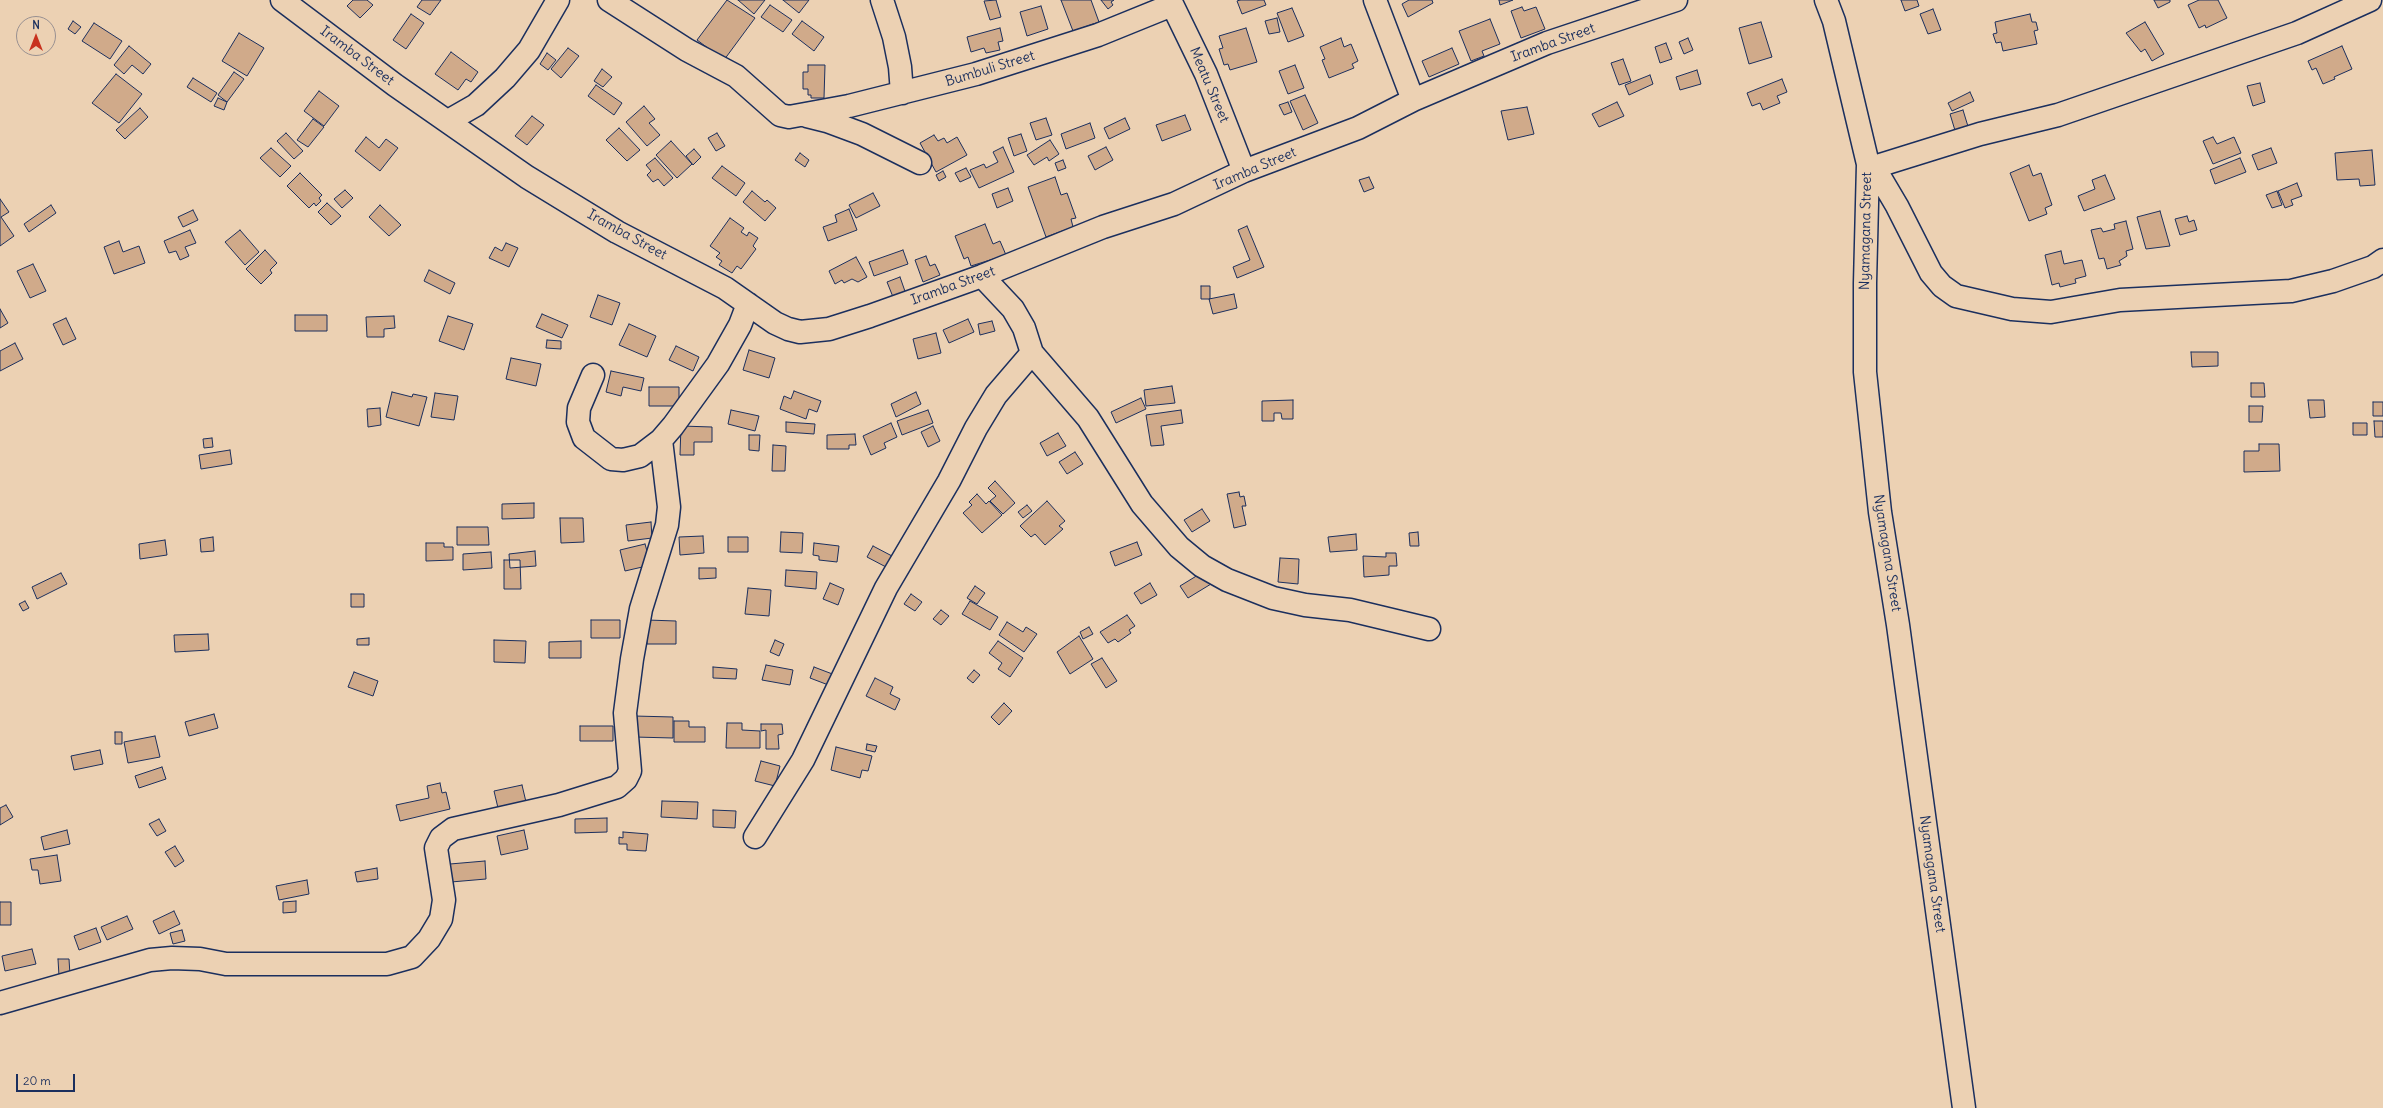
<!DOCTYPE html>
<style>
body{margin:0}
#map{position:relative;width:2383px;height:1108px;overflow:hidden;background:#ecd1b3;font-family:Delius,sans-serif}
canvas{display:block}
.north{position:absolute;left:16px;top:16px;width:40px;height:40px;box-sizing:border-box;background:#ecd1b3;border:1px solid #989091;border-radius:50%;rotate:0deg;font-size:11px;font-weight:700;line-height:16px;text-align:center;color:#1b2f5e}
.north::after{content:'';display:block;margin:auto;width:14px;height:18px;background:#c8321e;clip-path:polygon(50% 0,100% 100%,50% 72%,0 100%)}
.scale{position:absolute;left:16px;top:1074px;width:59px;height:18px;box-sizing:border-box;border:2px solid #1b2f5e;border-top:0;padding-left:5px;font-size:12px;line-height:14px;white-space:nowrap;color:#1b2f5e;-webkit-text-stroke:3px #ecd1b3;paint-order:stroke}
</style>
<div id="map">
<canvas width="2383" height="1108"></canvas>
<div class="north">N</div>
<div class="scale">20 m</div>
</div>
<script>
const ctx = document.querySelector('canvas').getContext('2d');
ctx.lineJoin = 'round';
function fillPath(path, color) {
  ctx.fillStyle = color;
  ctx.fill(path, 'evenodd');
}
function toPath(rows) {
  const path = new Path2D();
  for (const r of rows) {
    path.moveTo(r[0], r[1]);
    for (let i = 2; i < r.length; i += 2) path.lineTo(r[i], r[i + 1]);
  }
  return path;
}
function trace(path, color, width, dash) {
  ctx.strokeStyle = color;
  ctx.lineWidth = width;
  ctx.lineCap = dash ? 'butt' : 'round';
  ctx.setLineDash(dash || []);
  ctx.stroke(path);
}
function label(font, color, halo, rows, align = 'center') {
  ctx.font = font + ' Delius,sans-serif';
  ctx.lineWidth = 3.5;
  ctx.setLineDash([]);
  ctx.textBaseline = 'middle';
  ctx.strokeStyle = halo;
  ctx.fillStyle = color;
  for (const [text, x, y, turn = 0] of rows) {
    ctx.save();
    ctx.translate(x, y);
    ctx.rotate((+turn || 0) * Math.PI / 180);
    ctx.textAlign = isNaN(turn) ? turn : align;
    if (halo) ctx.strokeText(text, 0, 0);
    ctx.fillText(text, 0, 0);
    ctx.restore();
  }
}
const building = toPath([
 [353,0,367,0,373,5,360,18,347,6,353,0],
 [422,0,441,0,430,15,417,7,422,0],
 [727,0,755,18,724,60,697,40,727,0],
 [738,0,765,0,754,14,738,0],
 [783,0,809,0,799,13,783,0],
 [996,0,1001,17,990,20,984,1,996,0],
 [1061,0,1091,0,1099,22,1073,31,1061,0],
 [1101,0,1114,0,1111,2,1113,5,1108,9,1101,0],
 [1240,0,1264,0,1266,5,1242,14,1237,1,1240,0],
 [1409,0,1432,0,1433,3,1408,17,1402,4,1409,0],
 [1499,0,1513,0,1500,5,1499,0],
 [1901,0,1917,0,1919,6,1905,11,1901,0],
 [2154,0,2170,0,2170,2,2158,8,2154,0],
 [2199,0,2218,0,2227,18,2206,28,2205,25,2199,28,2188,5,2199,0],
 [770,5,792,20,783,32,761,17,770,5],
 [1041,6,1048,29,1027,36,1020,12,1041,6],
 [1522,7,1524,11,1536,7,1545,29,1521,38,1511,11,1522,7],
 [1292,8,1304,36,1288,42,1277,13,1292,8],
 [1933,9,1941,30,1928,34,1920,14,1933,9],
 [411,14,424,23,406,49,393,40,411,14],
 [2030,14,2032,22,2036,22,2038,30,2034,31,2037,44,2003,51,2001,42,1996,43,1993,34,1997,33,1995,22,2030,14],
 [1277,18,1280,32,1269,34,1265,21,1277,18],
 [1490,19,1500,44,1482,51,1484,56,1471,61,1459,31,1490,19],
 [73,21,81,27,75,34,68,29,73,21],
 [802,21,824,37,814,51,792,34,802,21],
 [1761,22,1772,57,1749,64,1739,28,1761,22],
 [2145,22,2164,54,2152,61,2145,49,2141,52,2126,33,2145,22],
 [94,23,122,41,110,59,82,41,94,23],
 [1000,28,1003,41,998,42,1000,50,986,53,984,48,971,52,967,37,1000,28],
 [1246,28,1257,62,1230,70,1228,64,1224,65,1219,49,1223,48,1219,36,1246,28],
 [239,33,264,48,247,76,222,61,239,33],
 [1341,38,1344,47,1351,44,1358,61,1352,64,1354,68,1329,78,1322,60,1325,59,1320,47,1341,38],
 [1688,38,1693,50,1684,54,1679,42,1688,38],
 [1666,43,1672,59,1660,63,1655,47,1666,43],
 [129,46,151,64,143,74,132,65,124,74,114,65,129,46],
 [2342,46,2352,69,2334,77,2335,79,2323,84,2316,68,2312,70,2308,61,2342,46],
 [568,48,579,56,561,78,551,69,568,48],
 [1452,48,1459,64,1429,77,1422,61,1452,48],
 [451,52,478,72,471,82,466,79,458,90,435,74,451,52],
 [547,53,556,60,548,70,540,64,547,53],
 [1623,59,1631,81,1619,85,1611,63,1623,59],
 [808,65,825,65,824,98,811,98,811,95,808,95,808,89,803,89,803,72,808,72,808,65],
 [1295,65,1304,88,1288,94,1279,71,1295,65],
 [602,69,612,77,603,87,594,81,602,69],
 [1697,70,1701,84,1680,90,1676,77,1697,70],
 [234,72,244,79,227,102,218,95,234,72],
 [116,74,142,94,119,123,92,103,116,74],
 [1650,75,1653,84,1629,95,1625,85,1650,75],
 [193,78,217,93,211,102,187,87,193,78],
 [1782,79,1787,92,1777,96,1780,103,1763,110,1760,103,1752,106,1747,93,1782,79],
 [2260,83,2265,102,2253,106,2247,86,2260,83],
 [596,85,622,103,614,115,588,96,596,85],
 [319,91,339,106,324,126,304,111,319,91],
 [1970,92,1974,101,1952,111,1948,103,1970,92],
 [1305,95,1318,123,1303,130,1290,101,1305,95],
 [218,98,227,102,224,110,214,106,218,98],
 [1288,102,1292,112,1284,115,1279,105,1288,102],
 [1617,102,1624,116,1599,127,1592,114,1617,102],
 [644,106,655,119,649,123,660,135,647,146,626,122,644,106],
 [1527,107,1534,134,1508,140,1501,111,1527,107],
 [140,108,148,117,125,139,116,130,140,108],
 [1963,110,1970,133,1957,137,1950,114,1963,110],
 [1185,115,1191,130,1162,141,1156,125,1185,115],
 [532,116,544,125,527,145,515,136,532,116],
 [1046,118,1052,135,1036,140,1030,123,1046,118],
 [1125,118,1130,129,1109,139,1104,128,1125,118],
 [313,119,324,127,308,147,297,140,313,119],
 [1090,123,1095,138,1066,149,1061,134,1090,123],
 [619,128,640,150,627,161,606,140,619,128],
 [286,133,303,151,294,159,277,141,286,133],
 [717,133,725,146,716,151,708,138,717,133],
 [1021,134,1027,151,1014,156,1008,138,1021,134],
 [934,135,938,141,944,138,947,143,957,137,967,155,936,172,920,143,934,135],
 [366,137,379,148,386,139,398,148,380,171,355,151,366,137],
 [2213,137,2217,144,2234,137,2241,153,2213,164,2203,141,2213,137],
 [1050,140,1059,154,1049,161,1047,157,1034,165,1027,155,1050,140],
 [671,141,692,164,677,178,656,155,671,141],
 [1003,147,1014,172,979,188,970,170,984,164,986,168,998,162,993,152,1003,147],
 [1106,147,1113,160,1095,170,1088,156,1106,147],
 [271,148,291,166,280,177,260,158,271,148],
 [2271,148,2277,163,2258,170,2252,155,2271,148],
 [694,149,701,157,693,165,686,156,694,149],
 [2372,150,2375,185,2360,186,2359,179,2337,180,2335,153,2372,150],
 [800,153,809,160,805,167,795,160,800,153],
 [655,158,673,178,664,186,658,179,653,182,647,175,651,171,646,165,655,158],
 [2240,158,2246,172,2215,184,2210,170,2240,158],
 [1063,160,1066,168,1058,171,1055,163,1063,160],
 [2029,165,2033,176,2041,173,2052,205,2045,208,2047,214,2029,221,2010,173,2029,165],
 [722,166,745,183,736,196,712,178,722,166],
 [966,168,971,177,960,182,955,173,966,168],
 [943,171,946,177,939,181,936,175,943,171],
 [300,173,322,195,319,198,321,201,316,206,314,203,309,208,287,186,300,173],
 [2105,175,2115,199,2084,211,2078,196,2095,189,2092,180,2105,175],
 [1055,177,1061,195,1067,193,1076,218,1071,219,1073,227,1046,237,1028,187,1055,177],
 [1369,177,1374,188,1364,192,1359,180,1369,177],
 [2297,183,2302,196,2291,200,2293,205,2285,208,2278,191,2297,183],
 [1008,188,1013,201,997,208,992,194,1008,188],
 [345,190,353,198,342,208,334,199,345,190],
 [752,191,765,202,767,200,776,208,765,221,743,202,752,191],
 [2277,191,2282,205,2272,208,2266,195,2277,191],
 [873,193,880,206,856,218,849,205,873,193],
 [0,199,9,212,1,217,14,236,0,246,0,199],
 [327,203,341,216,331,225,318,212,327,203],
 [51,205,56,213,29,232,24,224,51,205],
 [380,205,401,225,389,236,369,217,380,205],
 [849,209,857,230,828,241,823,227,837,222,835,215,849,209],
 [193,210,198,220,183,227,178,217,193,210],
 [2160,211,2170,246,2146,249,2137,217,2160,211],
 [2187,216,2189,222,2194,220,2197,230,2180,235,2175,219,2187,216],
 [730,218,744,228,741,232,747,236,749,232,758,238,753,246,756,249,741,269,737,266,732,273,719,265,722,261,716,257,720,253,710,246,730,218],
 [2126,221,2133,249,2126,251,2127,256,2119,261,2121,265,2107,269,2104,258,2099,259,2091,230,2101,228,2103,232,2115,229,2114,224,2126,221],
 [985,224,993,244,1000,241,1006,255,971,266,968,257,964,259,955,236,985,224],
 [1247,226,1264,267,1237,278,1233,267,1250,260,1238,230,1247,226],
 [190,230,196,243,185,247,189,256,180,260,176,251,169,253,164,241,190,230],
 [240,230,259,252,245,265,225,242,240,230],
 [119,241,123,252,139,246,145,263,114,274,104,247,119,241],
 [506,243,518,248,509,267,489,258,495,247,502,251,506,243],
 [265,250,277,263,270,270,272,273,261,284,246,269,265,250],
 [903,250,908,264,874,276,869,262,903,250],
 [2061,251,2064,264,2082,260,2086,276,2075,279,2076,283,2060,287,2059,283,2052,285,2045,255,2061,251],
 [926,256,930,266,935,264,940,275,923,282,915,260,926,256],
 [856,257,867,277,858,282,852,279,844,283,842,280,835,284,829,271,856,257],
 [33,264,46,291,30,298,17,271,33,264],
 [429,270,455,283,450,294,424,281,429,270],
 [900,277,907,297,895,302,887,282,900,277],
 [1201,286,1210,286,1210,299,1201,299,1201,286],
 [1234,294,1237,308,1213,314,1209,299,1234,294],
 [598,295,620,303,612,325,590,317,598,295],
 [0,309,8,323,0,328,0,309],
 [542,314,568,325,562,338,536,327,542,314],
 [295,315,327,315,327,331,295,331,295,315],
 [394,316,395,328,384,329,384,337,367,337,366,317,394,316],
 [448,316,473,324,464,350,439,341,448,316],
 [66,318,76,339,63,345,53,324,66,318],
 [968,319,974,332,949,343,943,330,968,319],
 [992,321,995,331,980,335,978,324,992,321],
 [629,324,656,336,647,357,619,345,629,324],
 [936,333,941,353,918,359,913,339,936,333],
 [547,340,561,341,561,349,546,348,547,340],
 [15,343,23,359,0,371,0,351,15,343],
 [676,346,699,357,693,371,669,360,676,346],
 [749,350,775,358,769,378,743,370,749,350],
 [2191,352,2218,352,2218,366,2192,367,2191,352],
 [511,358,541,364,536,386,506,379,511,358],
 [611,371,644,378,641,391,623,387,621,396,606,392,611,371],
 [2251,383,2264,383,2265,397,2251,397,2251,383],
 [1172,386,1175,403,1146,406,1144,390,1172,386],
 [649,387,679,387,679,406,649,406,649,387],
 [794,391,821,401,817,412,809,409,806,419,780,409,784,396,791,399,794,391],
 [392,392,412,397,413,394,427,397,419,426,386,417,392,392],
 [916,392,921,404,896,417,891,404,916,392],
 [435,393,458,396,454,420,431,417,435,393],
 [1141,398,1146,409,1116,423,1111,412,1141,398],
 [1293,400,1293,419,1282,419,1281,413,1274,413,1274,421,1262,421,1262,401,1293,400],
 [2308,400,2324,400,2325,417,2310,418,2308,400],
 [2373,402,2383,402,2383,416,2373,416,2373,402],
 [2249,406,2263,406,2262,422,2249,422,2249,406],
 [380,408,381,425,368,427,367,409,380,408],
 [731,410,759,416,755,431,728,424,731,410],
 [928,410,933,423,902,435,897,421,928,410],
 [1181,410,1183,423,1161,426,1164,445,1151,446,1146,415,1181,410],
 [2374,421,2383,421,2383,437,2375,437,2374,421],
 [786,422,815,424,814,434,786,432,786,422],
 [891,423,897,437,884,443,886,448,871,455,863,436,891,423],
 [2353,423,2367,423,2367,435,2353,435,2353,423],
 [681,426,712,427,712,442,694,442,694,455,680,455,681,426],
 [933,426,940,441,928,447,921,432,933,426],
 [1058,433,1066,446,1047,456,1040,443,1058,433],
 [855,434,856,445,849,445,849,449,827,449,827,435,855,434],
 [749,435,760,435,759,451,749,450,749,435],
 [212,438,213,447,204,448,203,439,212,438],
 [2259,444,2279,444,2280,471,2244,472,2244,451,2259,451,2259,444],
 [773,445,786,446,785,471,772,471,773,445],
 [230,450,232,464,201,469,199,455,230,450],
 [1075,452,1083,464,1067,474,1059,462,1075,452],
 [995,481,1015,503,1003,514,990,501,996,496,988,488,995,481],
 [1239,492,1240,497,1244,496,1246,506,1242,506,1246,525,1234,528,1227,494,1239,492],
 [977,494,986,504,989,501,1002,515,982,533,963,513,972,505,969,502,977,494],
 [1047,501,1065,521,1059,526,1063,529,1045,545,1035,534,1031,537,1020,526,1047,501],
 [534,503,534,518,502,519,502,504,534,503],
 [1027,505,1032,511,1023,518,1018,512,1027,505],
 [1202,509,1210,521,1192,532,1184,520,1202,509],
 [560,518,583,518,584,542,561,543,560,518],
 [651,522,652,538,628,541,626,525,651,522],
 [457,527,488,527,489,545,457,545,457,527],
 [781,532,803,533,802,553,780,552,781,532],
 [1418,532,1419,546,1410,546,1409,533,1418,532],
 [1356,534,1357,550,1330,552,1328,537,1356,534],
 [703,536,704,553,680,555,679,537,703,536],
 [213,537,214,551,201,552,200,539,213,537],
 [728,537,748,537,748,552,728,552,728,537],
 [165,540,167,555,140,559,139,544,165,540],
 [1137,542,1142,555,1115,566,1110,552,1137,542],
 [426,543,444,543,444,547,453,547,453,560,426,561,426,543],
 [814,543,839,546,837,562,819,560,819,556,813,555,814,543],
 [645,544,651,565,625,571,620,550,645,544],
 [873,546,892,556,886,567,867,557,873,546],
 [535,551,536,566,510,568,509,554,535,551],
 [491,552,492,568,463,570,463,554,491,552],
 [1386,553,1396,553,1397,566,1389,566,1389,575,1364,577,1363,556,1386,557,1386,553],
 [1280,558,1299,559,1298,584,1278,582,1280,558],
 [504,560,520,560,521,589,504,589,504,560],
 [699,568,716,568,716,578,699,579,699,568],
 [786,570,817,572,816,589,785,586,786,570],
 [1203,572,1211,584,1188,598,1180,586,1203,572],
 [61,573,67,584,37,599,32,587,61,573],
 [830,583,844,589,838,605,823,599,830,583],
 [1150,583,1157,595,1141,604,1134,593,1150,583],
 [975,586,985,593,977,604,967,598,975,586],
 [748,588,771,590,769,616,745,614,748,588],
 [351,594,364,594,364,607,351,607,351,594],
 [911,594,922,602,915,611,904,604,911,594],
 [25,601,29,608,23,611,19,604,25,601],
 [970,601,998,617,990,630,962,614,970,601],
 [941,610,949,616,941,625,933,619,941,610],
 [1127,615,1135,626,1129,630,1131,633,1118,642,1115,639,1108,643,1100,632,1127,615],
 [591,620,620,620,620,638,591,638,591,620],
 [647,620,676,621,676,644,647,644,647,620],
 [1007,622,1023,632,1026,627,1037,634,1024,652,999,635,1007,622],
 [1089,627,1093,634,1083,639,1080,632,1089,627],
 [208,634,209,650,175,652,174,635,208,634],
 [1079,636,1093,659,1070,674,1057,652,1079,636],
 [369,638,369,645,357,645,357,639,369,638],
 [494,640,526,641,525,663,494,662,494,640],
 [775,640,784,644,779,656,770,652,775,640],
 [581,641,581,658,549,658,549,642,581,641],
 [998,641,1023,658,1010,677,998,669,1002,663,989,653,998,641],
 [1102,658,1117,681,1106,688,1091,664,1102,658],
 [766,665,793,670,790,685,762,680,766,665],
 [713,667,737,669,736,679,713,678,713,667],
 [814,667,835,675,831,686,810,678,814,667],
 [974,670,980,675,973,683,967,678,974,670],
 [354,672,378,681,373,696,348,687,354,672],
 [875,678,893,687,890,694,900,699,895,710,866,696,875,678],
 [1004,703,1012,711,999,725,991,717,1004,703],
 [214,714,218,728,189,736,185,722,214,714],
 [634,716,673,717,673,738,634,737,634,716],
 [674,721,689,721,689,727,705,727,705,742,674,742,674,721],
 [727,723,742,723,742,730,760,731,760,748,726,748,727,723],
 [761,724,782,724,783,734,778,735,779,749,766,749,766,730,761,731,761,724],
 [580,726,613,726,613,741,580,741,580,726],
 [115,732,122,732,122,744,115,744,115,732],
 [155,736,160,757,128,763,124,742,155,736],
 [867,744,877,746,875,752,866,750,867,744],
 [836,747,872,756,868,771,862,770,860,778,831,770,836,747],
 [100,750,103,764,74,770,71,756,100,750],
 [761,761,780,766,775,786,755,781,761,761],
 [162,767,166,779,139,788,135,776,162,767],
 [440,783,442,793,446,792,450,809,400,821,396,805,429,798,427,786,440,783],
 [522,785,526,802,498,808,494,791,522,785],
 [662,801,698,802,697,819,661,817,662,801],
 [6,805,13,817,0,825,0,808,6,805],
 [713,810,736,811,735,828,713,827,713,810],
 [607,818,607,832,575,833,575,819,607,818],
 [159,819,166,831,157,836,149,824,159,819],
 [67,830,70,844,44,850,41,837,67,830],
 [524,830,528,849,501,855,497,836,524,830],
 [623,832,648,834,646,851,627,850,627,844,619,844,619,837,623,838,623,832],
 [175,846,184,861,175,867,165,852,175,846],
 [57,855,61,881,40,884,38,870,32,870,30,859,57,855],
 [485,861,486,879,451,882,450,864,485,861],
 [377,868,378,879,357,882,355,872,377,868],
 [307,880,309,894,279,900,276,886,307,880],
 [296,901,296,912,283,913,283,902,296,901],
 [0,902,11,902,11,925,0,925,0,902],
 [174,911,180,924,159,934,153,921,174,911],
 [127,916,133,929,107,940,101,927,127,916],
 [96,928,101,942,79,950,74,936,96,928],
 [182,930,185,941,173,944,170,933,182,930],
 [32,949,36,964,5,971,2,956,32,949],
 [58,959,69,959,70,975,59,976,58,959]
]);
fillPath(building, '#d0aa8a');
trace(building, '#1b2f5e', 1);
const minor = toPath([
 [282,0,395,85,527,177,617,232,725,288,775,323,788,329,800,332,829,329,870,316,982,276,1103,227,1174,204,1244,171,1358,128,1413,100,1547,43,1676,0],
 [609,0,687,50,736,76,780,115,789,117,849,106,976,74,1098,35,1172,5],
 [882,0,894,37,900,67,902,93],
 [1170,0,1206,74,1244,171],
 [1375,0,1413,100],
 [1826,0,1834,21,1868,164,1865,283,1865,372,1880,512,1898,625,1964,1108],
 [807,116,827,121,862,134,920,163],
 [448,121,476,105,505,78,529,50,558,0],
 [1868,164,1874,167,1980,134,2058,115,2297,33,2370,0],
 [1874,167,1897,206,1931,273,1942,286,1956,296,2012,309,2051,312,2120,300,2291,291,2333,281,2373,267,2383,260],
 [982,276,1013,309,1024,328,1032,353,1088,418,1142,504,1179,547,1202,566,1227,580,1273,598,1305,605,1350,610,1429,629],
 [593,375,579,408,578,422,584,438,611,459,623,460,640,456,661,440,673,426,718,364,740,325,748,304],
 [755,837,803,760,886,588,949,481,976,428,996,395,1032,353],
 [0,1003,150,960,172,958,200,959,226,964,387,964,412,957,429,939,441,919,444,900,436,848,441,838,453,829,559,805,617,787,626,779,630,771,625,713,632,659,641,609,667,525,669,507,661,440]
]);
trace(minor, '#1b2f5e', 25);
trace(minor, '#ecd1b3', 22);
label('14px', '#1b2f5e', '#ecd1b3', [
 ["Iramba Street",1553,43,-20],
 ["Iramba Street",357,56,37],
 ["Bumbuli Street",990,69,-17],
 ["Meatu Street",1209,85,67],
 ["Iramba Street",1255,169,-23],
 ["Nyamagana Street",1866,231,-89],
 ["Iramba Street",627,235,29],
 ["Iramba Street",953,286,-20],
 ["Nyamagana Street",1887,553,81],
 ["Nyamagana Street",1932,874,82]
]);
</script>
